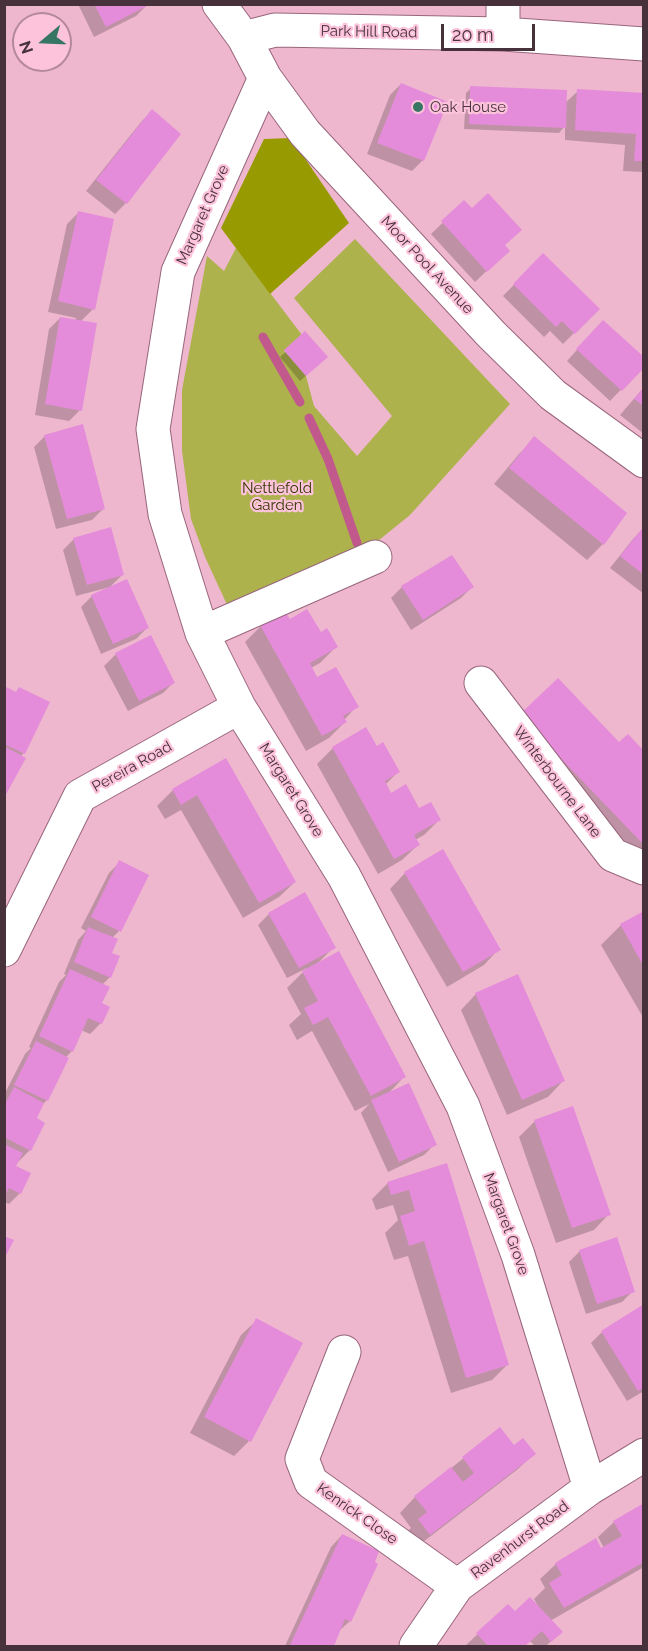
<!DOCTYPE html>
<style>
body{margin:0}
#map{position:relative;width:648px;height:1651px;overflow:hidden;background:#eeb7ce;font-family:Raleway,sans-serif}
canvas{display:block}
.frame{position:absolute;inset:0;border:6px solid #47313b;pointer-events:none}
.north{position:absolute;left:12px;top:12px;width:60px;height:60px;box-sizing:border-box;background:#fcc3db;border:2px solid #b4899b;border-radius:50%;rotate:251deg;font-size:16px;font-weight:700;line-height:24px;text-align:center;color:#47313b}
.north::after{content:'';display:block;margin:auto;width:21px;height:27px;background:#387664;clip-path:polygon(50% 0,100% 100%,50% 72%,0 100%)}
.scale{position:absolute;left:441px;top:24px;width:94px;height:27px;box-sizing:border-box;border:3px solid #47313b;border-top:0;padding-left:8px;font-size:18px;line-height:21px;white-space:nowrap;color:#47313b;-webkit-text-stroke:4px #fcc3db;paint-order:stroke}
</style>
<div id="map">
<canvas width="648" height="1651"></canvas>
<div class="frame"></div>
<div class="north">N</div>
<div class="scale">20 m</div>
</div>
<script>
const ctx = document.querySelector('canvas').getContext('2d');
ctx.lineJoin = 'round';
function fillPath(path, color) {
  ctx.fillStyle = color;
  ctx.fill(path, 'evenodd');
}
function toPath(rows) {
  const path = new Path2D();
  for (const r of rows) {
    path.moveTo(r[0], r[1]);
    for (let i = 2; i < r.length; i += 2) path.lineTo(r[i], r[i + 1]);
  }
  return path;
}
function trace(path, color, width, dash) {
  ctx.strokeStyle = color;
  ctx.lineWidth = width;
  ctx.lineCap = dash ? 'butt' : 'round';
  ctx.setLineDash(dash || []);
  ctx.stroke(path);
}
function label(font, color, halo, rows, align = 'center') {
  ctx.font = font + ' Raleway,sans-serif';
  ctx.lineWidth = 4.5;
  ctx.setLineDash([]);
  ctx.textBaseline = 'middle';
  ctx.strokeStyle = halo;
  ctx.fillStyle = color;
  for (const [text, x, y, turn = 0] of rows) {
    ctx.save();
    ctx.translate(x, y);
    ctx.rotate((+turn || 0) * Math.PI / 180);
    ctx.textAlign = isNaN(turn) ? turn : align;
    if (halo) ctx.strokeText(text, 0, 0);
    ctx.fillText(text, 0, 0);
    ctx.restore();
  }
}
fillPath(toPath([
 [355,239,510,404,410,515,368,549,229,609,205,557,191,519,182,451,182,390,207,256,224,271,236,248,302,335,284,351,306,376,314,406,357,456,392,416,294,298]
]), '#adb24d');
fillPath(toPath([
 [291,138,349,223,270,294,221,228,264,139]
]), '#979a01');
fillPath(toPath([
 [78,4,147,4,147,5,136,16,94,37],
 [401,84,423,160,412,171,367,154,390,95],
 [471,88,565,103,578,91,644,95,644,172,623,171,625,145,565,140,565,126,559,133,464,129,466,93],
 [152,111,126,203,115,214,86,191,141,122],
 [464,202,503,246,497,261,475,282,431,234],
 [78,213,93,309,80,322,80,410,69,421,35,415,49,329,60,318,75,321,76,318,48,312,67,224],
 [543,255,598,309,563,344,550,331,544,337,503,296],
 [592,333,644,366,610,401,567,361],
 [305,334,321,362,300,381,280,357],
 [644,387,644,434,620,415],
 [45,436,103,509,92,520,56,529,34,447],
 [535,438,625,513,603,544,587,560,494,484,519,454],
 [644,528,644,594,610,568,633,539],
 [74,539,123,574,110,587,76,596,63,550],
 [452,557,472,587,461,598,411,630,391,598,402,587],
 [92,596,147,628,136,639,101,654,81,607],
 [285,613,289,621,336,647,320,663,311,668,317,679,357,706,344,720,345,722,329,738,306,751,245,642,261,626],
 [150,637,174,682,163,693,128,711,104,666,115,655],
 [4,688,15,693,24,753,21,756,4,795],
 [505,731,619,744,644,753,644,848,629,862],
 [333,748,398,772,385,785,390,795,439,820,424,835,415,840,418,845,402,860,378,874,317,764],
 [226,760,295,882,279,897,243,918,181,810,165,819,157,806,173,790],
 [120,862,119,931,112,938,110,977,102,985,101,1023,90,1034,81,1030,72,1051,65,1058,67,1059,46,1101,42,1105,35,1119,30,1150,19,1161,18,1160,14,1167,20,1193,9,1204,4,1202,4,1099,6,1097,4,1095,25,1054,31,1048,29,1047,59,982,66,975,64,974,78,940,86,931,81,928,109,873],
 [405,873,499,949,484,965,447,987,390,889],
 [644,912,644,1019,601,945,621,925],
 [269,914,334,947,318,963,404,1077,387,1095,435,1144,424,1155,388,1172,361,1113,369,1104,355,1111,312,1031,297,1040,289,1025,301,1014,287,988,307,968,287,978,258,925],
 [476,994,563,1081,548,1097,507,1115,461,1010],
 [535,1121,609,1214,594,1230,556,1243,519,1137],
 [446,1165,508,1364,492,1380,451,1393,408,1256,394,1260,385,1233,398,1220,393,1205,376,1210,372,1199,388,1183],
 [580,1251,633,1291,622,1302,586,1314,569,1262],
 [644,1306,644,1391,627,1401,591,1343,602,1332],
 [257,1320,249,1441,234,1456,190,1433,241,1335],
 [500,1429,514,1447,534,1454,518,1469,414,1549,403,1535,411,1528,400,1513,415,1497],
 [644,1504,644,1567,550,1621,560,1632,546,1646,535,1646,530,1641,524,1646,467,1646,466,1645,508,1606,515,1614,538,1606,534,1599,545,1588,540,1579,556,1564,604,1548,598,1537,614,1522],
 [342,1535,350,1621,338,1632,332,1646,285,1646,331,1547]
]), '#0003');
trace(toPath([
 [263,337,300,402],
 [309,418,328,459,357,543]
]), '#c2598d', 9);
fillPath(toPath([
 [94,4,151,4,106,27],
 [401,83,448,102,424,161,377,143],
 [470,86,567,90,566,128,469,124],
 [577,89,644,93,644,161,634,161,636,134,575,130],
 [152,109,181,134,127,204,96,180],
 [488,193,522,230,505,245,510,251,487,272,441,221,464,200,472,208],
 [78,211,114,219,95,310,58,301],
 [543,253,600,309,575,334,562,321,556,327,513,284],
 [60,317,97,323,82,411,45,404],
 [603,320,644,357,644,368,622,391,576,349],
 [305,331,328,357,306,376,284,350],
 [644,387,644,406,634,399],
 [83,424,105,509,67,519,44,435],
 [534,436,627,513,604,545,509,468],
 [644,526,644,575,620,556],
 [111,527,124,575,87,585,73,538],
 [452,555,474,587,423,620,401,586],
 [127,579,149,628,113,644,91,595],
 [307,609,321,632,327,628,338,647,310,663,317,677,336,667,359,707,343,716,347,722,322,736,260,625,285,611,290,619],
 [151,635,175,683,139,701,115,653],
 [558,678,619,742,628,734,644,751,644,845,519,715],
 [4,686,16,692,19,687,50,702,25,754,4,744],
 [366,727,377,746,383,742,400,772,385,781,391,793,406,784,419,808,431,802,441,820,414,835,420,845,394,859,332,747],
 [4,746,26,758,4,798],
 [226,758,296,882,259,903,197,795,181,805,172,789],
 [443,849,501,950,463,972,404,872],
 [119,860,149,875,121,932,91,917],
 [305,892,336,948,299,968,268,913],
 [644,911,644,967,620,924],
 [88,927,118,939,112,953,120,956,111,978,74,962],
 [339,951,406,1077,371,1096,328,1017,313,1025,304,1008,318,1001,302,971],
 [70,969,110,987,102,1003,110,1007,102,1024,88,1018,73,1052,39,1036],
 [518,974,565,1081,522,1100,475,993],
 [36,1041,69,1058,48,1101,14,1085],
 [409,1083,437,1145,399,1162,371,1100],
 [14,1087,44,1103,37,1118,45,1123,31,1151,4,1137,4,1106],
 [573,1106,611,1215,572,1228,534,1120],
 [4,1144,23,1153,16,1166,31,1173,21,1194,9,1188,4,1197],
 [447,1163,509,1365,466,1378,424,1241,409,1246,400,1216,415,1211,409,1190,391,1195,387,1182],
 [4,1236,14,1240,4,1259],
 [617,1237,635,1292,597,1304,579,1250],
 [644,1304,644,1388,638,1391,601,1331],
 [256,1318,303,1343,251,1442,204,1417],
 [500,1427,514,1445,523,1438,536,1454,430,1535,418,1519,427,1512,414,1496,451,1467,463,1482,474,1473,462,1457],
 [644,1503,644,1562,564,1608,549,1583,562,1575,555,1563,596,1538,601,1548,622,1536,613,1521],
 [342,1534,379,1551,375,1562,378,1564,351,1622,345,1619,334,1646,292,1646,290,1645],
 [530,1597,563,1632,551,1642,542,1631,525,1646,488,1646,476,1633,508,1604,515,1611]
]), '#e48bd9');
const minor = toPath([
 [219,4,244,38,275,30,503,34,644,44],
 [503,34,503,4],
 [244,38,265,78,305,133,491,334,553,395,644,461],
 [265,78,178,272,153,429,165,514,202,633,239,707,344,876,463,1106,518,1255,590,1488],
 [202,633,375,557],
 [481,683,613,855,644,868],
 [4,950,80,796,239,707],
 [344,1352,302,1459,311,1482,457,1586],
 [416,1646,457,1586,590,1488,644,1455]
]);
trace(minor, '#98667c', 35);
trace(minor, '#fff', 33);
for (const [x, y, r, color] of [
 [418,107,6,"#387664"]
]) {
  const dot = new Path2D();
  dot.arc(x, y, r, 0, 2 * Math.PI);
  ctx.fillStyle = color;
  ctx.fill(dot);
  trace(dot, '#fcc3db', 2);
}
label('15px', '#47313b', '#fcc3db', [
 ["Park Hill Road",369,32,1],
 ["Margaret Grove",203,215,-66],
 ["Moor Pool Avenue",427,265,47],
 ["Pereira Road",132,767,-29],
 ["Winterbourne Lane",557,782,53],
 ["Margaret Grove",291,790,58],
 ["Margaret Grove",506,1224,70],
 ["Kenrick Close",357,1514,35],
 ["Ravenhurst Road",520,1540,-37]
]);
label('15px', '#47313b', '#fcc3db', [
 ["Oak House",430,107]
], 'left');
label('15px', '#353601', '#fcc3db', [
 ["Nettlefold",277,488],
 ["Garden",277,505]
]);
</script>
